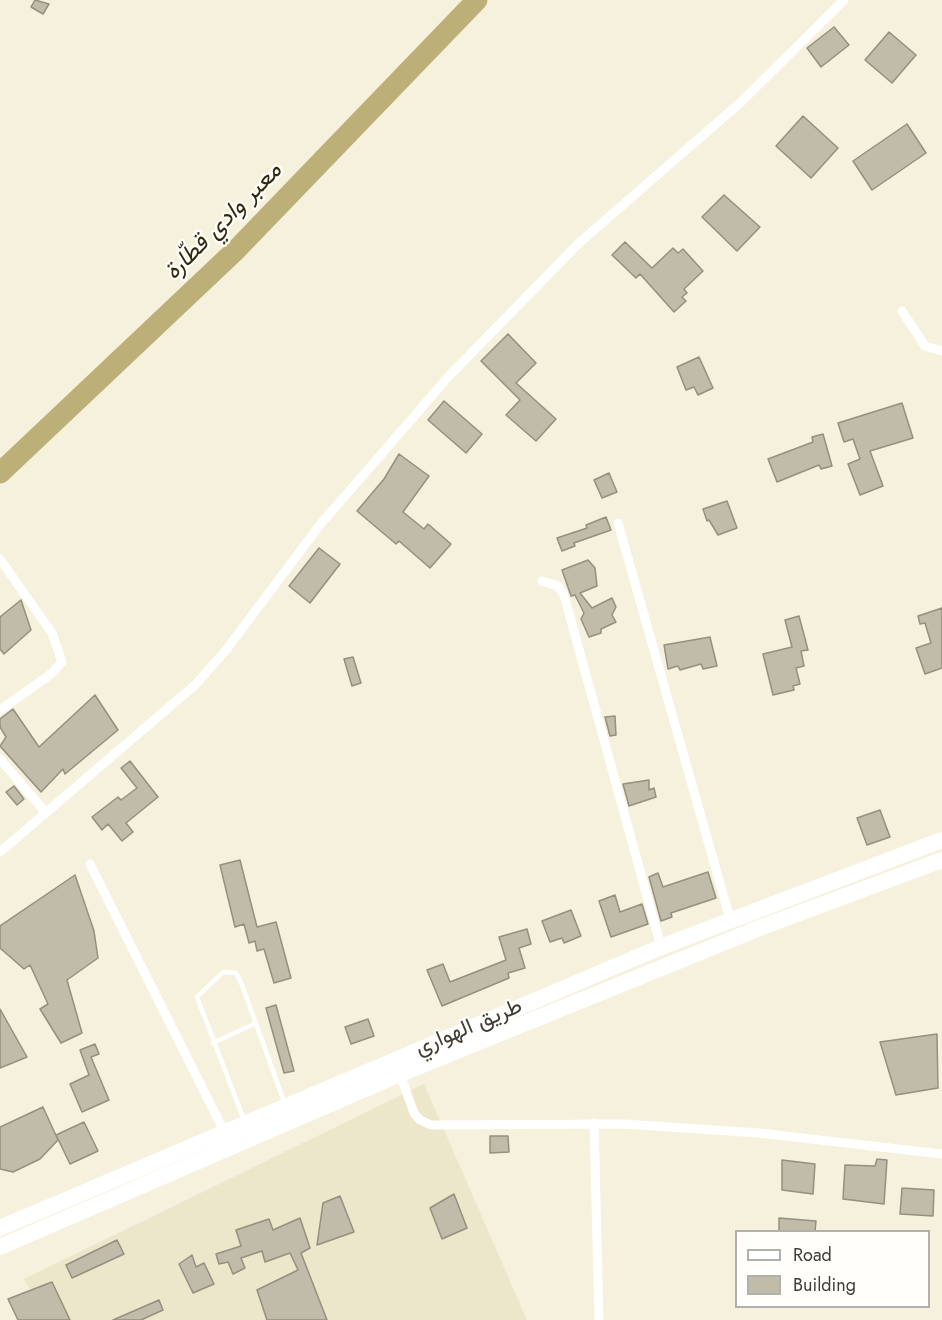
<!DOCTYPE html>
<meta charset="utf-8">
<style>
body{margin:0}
#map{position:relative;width:942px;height:1320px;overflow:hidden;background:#f6f1dd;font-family:Jost,sans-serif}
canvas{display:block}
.legend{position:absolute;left:735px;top:1230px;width:195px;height:78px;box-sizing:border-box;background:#fffefa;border:2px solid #b2b0ab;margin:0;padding:8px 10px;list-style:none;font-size:18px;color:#3e3c34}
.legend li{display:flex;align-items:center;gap:12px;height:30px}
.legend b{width:30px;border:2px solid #b2b0ab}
</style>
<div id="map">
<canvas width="942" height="1320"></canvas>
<ul class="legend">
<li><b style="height:8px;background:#fff"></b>Road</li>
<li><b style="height:16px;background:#c1bca9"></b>Building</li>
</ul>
</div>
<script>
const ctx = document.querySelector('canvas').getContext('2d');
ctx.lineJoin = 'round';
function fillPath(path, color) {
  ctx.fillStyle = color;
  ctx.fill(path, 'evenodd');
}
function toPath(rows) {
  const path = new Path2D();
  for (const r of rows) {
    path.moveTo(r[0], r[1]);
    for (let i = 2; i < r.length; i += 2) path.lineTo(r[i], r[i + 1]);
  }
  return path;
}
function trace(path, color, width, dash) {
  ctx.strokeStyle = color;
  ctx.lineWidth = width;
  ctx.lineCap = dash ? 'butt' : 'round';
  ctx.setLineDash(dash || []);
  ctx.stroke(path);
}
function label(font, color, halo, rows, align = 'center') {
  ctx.font = font + ' Jost,Vazirmatn,sans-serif';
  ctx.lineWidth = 4.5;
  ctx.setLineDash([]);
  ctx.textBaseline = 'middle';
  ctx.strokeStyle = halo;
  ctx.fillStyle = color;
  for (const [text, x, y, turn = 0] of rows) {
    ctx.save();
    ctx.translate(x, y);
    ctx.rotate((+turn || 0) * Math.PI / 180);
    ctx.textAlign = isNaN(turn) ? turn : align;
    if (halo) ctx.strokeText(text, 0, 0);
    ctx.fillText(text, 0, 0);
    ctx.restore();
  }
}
fillPath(toPath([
 [424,1084,527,1320,47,1320,24,1279]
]), '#ece6ca');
trace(toPath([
 [0,473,237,249,477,0]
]), '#bcaf77', 21);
const building = toPath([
 [35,0,49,4,43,14,31,7,35,0],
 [834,27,849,45,821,67,807,48,834,27],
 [889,32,916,55,892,83,865,60,889,32],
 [803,116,838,148,811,178,776,146,803,116],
 [907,124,926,153,872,190,853,161,907,124],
 [724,195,760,227,737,251,702,217,724,195],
 [625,242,652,268,673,248,678,253,683,249,703,271,684,289,687,293,682,297,686,301,674,312,640,274,636,278,612,255,625,242],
 [508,334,536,363,516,383,556,419,536,441,506,415,520,400,481,361,508,334],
 [699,357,713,388,698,395,694,387,686,390,677,367,699,357],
 [444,401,482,434,466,453,428,420,444,401],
 [902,403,913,438,870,451,883,486,860,495,848,464,860,459,853,439,844,442,838,423,902,403],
 [823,434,832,466,821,469,819,465,777,482,768,459,813,442,812,437,823,434],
 [399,454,429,476,403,512,424,529,428,524,451,544,430,568,399,541,396,544,357,511,384,479,399,454],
 [609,473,617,492,602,498,594,480,609,473],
 [727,501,737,528,718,535,709,520,707,521,703,509,727,501],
 [606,517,611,530,574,543,575,546,562,551,557,538,587,528,586,525,606,517],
 [319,548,340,564,310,603,289,586,319,548],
 [588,560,595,568,597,586,580,593,592,608,612,598,616,607,612,615,616,622,601,629,601,633,589,637,581,619,584,613,575,595,571,596,562,570,588,560],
 [21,600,31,630,4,654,0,649,0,617,21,600],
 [942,608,942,668,925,674,916,648,931,643,925,623,920,624,918,616,942,608],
 [799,616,808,650,801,651,804,666,796,668,800,684,793,686,794,690,773,695,763,654,792,647,785,620,799,616],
 [710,637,717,666,703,669,701,664,680,670,678,666,668,669,664,645,710,637],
 [353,657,361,683,352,686,344,659,353,657],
 [95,695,118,730,65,774,63,769,41,792,0,746,6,737,0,727,0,719,13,709,39,747,95,695],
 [615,716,616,735,610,736,605,717,615,716],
 [130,761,158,797,126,823,133,832,122,841,108,824,102,830,92,817,118,797,121,800,137,788,121,768,130,761],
 [649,780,649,790,654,788,656,797,629,806,623,784,649,780],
 [14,786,24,799,17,805,6,792,14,786],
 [880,810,890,837,867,845,857,818,880,810],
 [240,860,257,927,276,922,291,978,274,983,264,949,257,951,255,941,249,943,244,924,235,927,220,865,240,860],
 [708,872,716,898,671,913,672,917,661,921,649,877,658,873,663,887,708,872],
 [75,875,94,931,98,958,67,980,82,1033,61,1043,40,1009,48,1004,30,965,24,969,0,948,0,926,75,875],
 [615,895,620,912,642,904,648,924,611,937,599,901,615,895],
 [571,910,581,936,564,943,562,938,550,942,542,921,571,910],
 [527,929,531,944,519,948,525,968,508,973,509,978,442,1006,427,970,443,964,450,982,506,960,499,937,527,929],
 [276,1005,294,1071,284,1073,266,1008,276,1005],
 [0,1009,27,1057,0,1068,0,1009],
 [368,1019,374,1036,351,1044,345,1027,368,1019],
 [937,1034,938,1088,896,1095,880,1042,937,1034],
 [95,1044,99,1054,91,1057,109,1100,82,1112,70,1084,89,1075,80,1050,95,1044],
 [43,1107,58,1140,40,1159,13,1172,0,1169,0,1127,43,1107],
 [84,1122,98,1151,70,1164,56,1135,84,1122],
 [490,1136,508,1136,509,1152,490,1153,490,1136],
 [877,1159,887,1160,884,1204,843,1199,845,1165,875,1166,877,1159],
 [782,1160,815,1164,813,1194,782,1190,782,1160],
 [902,1188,934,1190,933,1216,900,1214,902,1188],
 [454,1194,467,1228,442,1239,430,1208,454,1194],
 [340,1196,354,1232,317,1245,323,1203,340,1196],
 [300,1218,310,1248,301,1253,327,1320,267,1320,257,1290,298,1270,290,1253,265,1262,262,1251,241,1258,245,1268,233,1274,228,1262,219,1264,216,1254,241,1246,236,1230,269,1219,273,1230,300,1218],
 [779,1218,816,1221,815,1232,779,1232,779,1218],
 [117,1240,124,1254,72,1278,66,1265,117,1240],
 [192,1255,196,1267,204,1263,214,1284,193,1293,179,1264,192,1255],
 [52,1282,70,1320,18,1320,8,1299,52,1282],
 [159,1300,163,1310,141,1320,113,1320,159,1300]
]);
fillPath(building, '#c1bca9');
trace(building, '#95907e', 1.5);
trace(toPath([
 [213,1043,256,1023],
 [244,1120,197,997,223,972,236,973,242,985,285,1104]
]), '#fff', 4.5);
trace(toPath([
 [902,311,925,346,942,351],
 [618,523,730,919],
 [0,559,52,633,62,662,51,674,0,710],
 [542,581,558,586,564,595,661,947],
 [0,759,46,813],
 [0,852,195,685,226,650,319,526,449,376,579,243,740,103,844,0],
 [90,864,224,1131],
 [400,1074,414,1113,420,1120,431,1125,624,1124,759,1133,942,1154],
 [594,1123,599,1320]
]), '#fff', 9);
trace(toPath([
 [0,1228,661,947,942,840],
 [0,1247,400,1074,762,927,942,860]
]), '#fff', 16);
label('22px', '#3e3c34', '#fffefa', [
 ["طريق الهواري",469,1028,-23]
]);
label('italic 24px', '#302a10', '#fffefa', [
 ["معبر وادي قطّارة",224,222,-45]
]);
</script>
